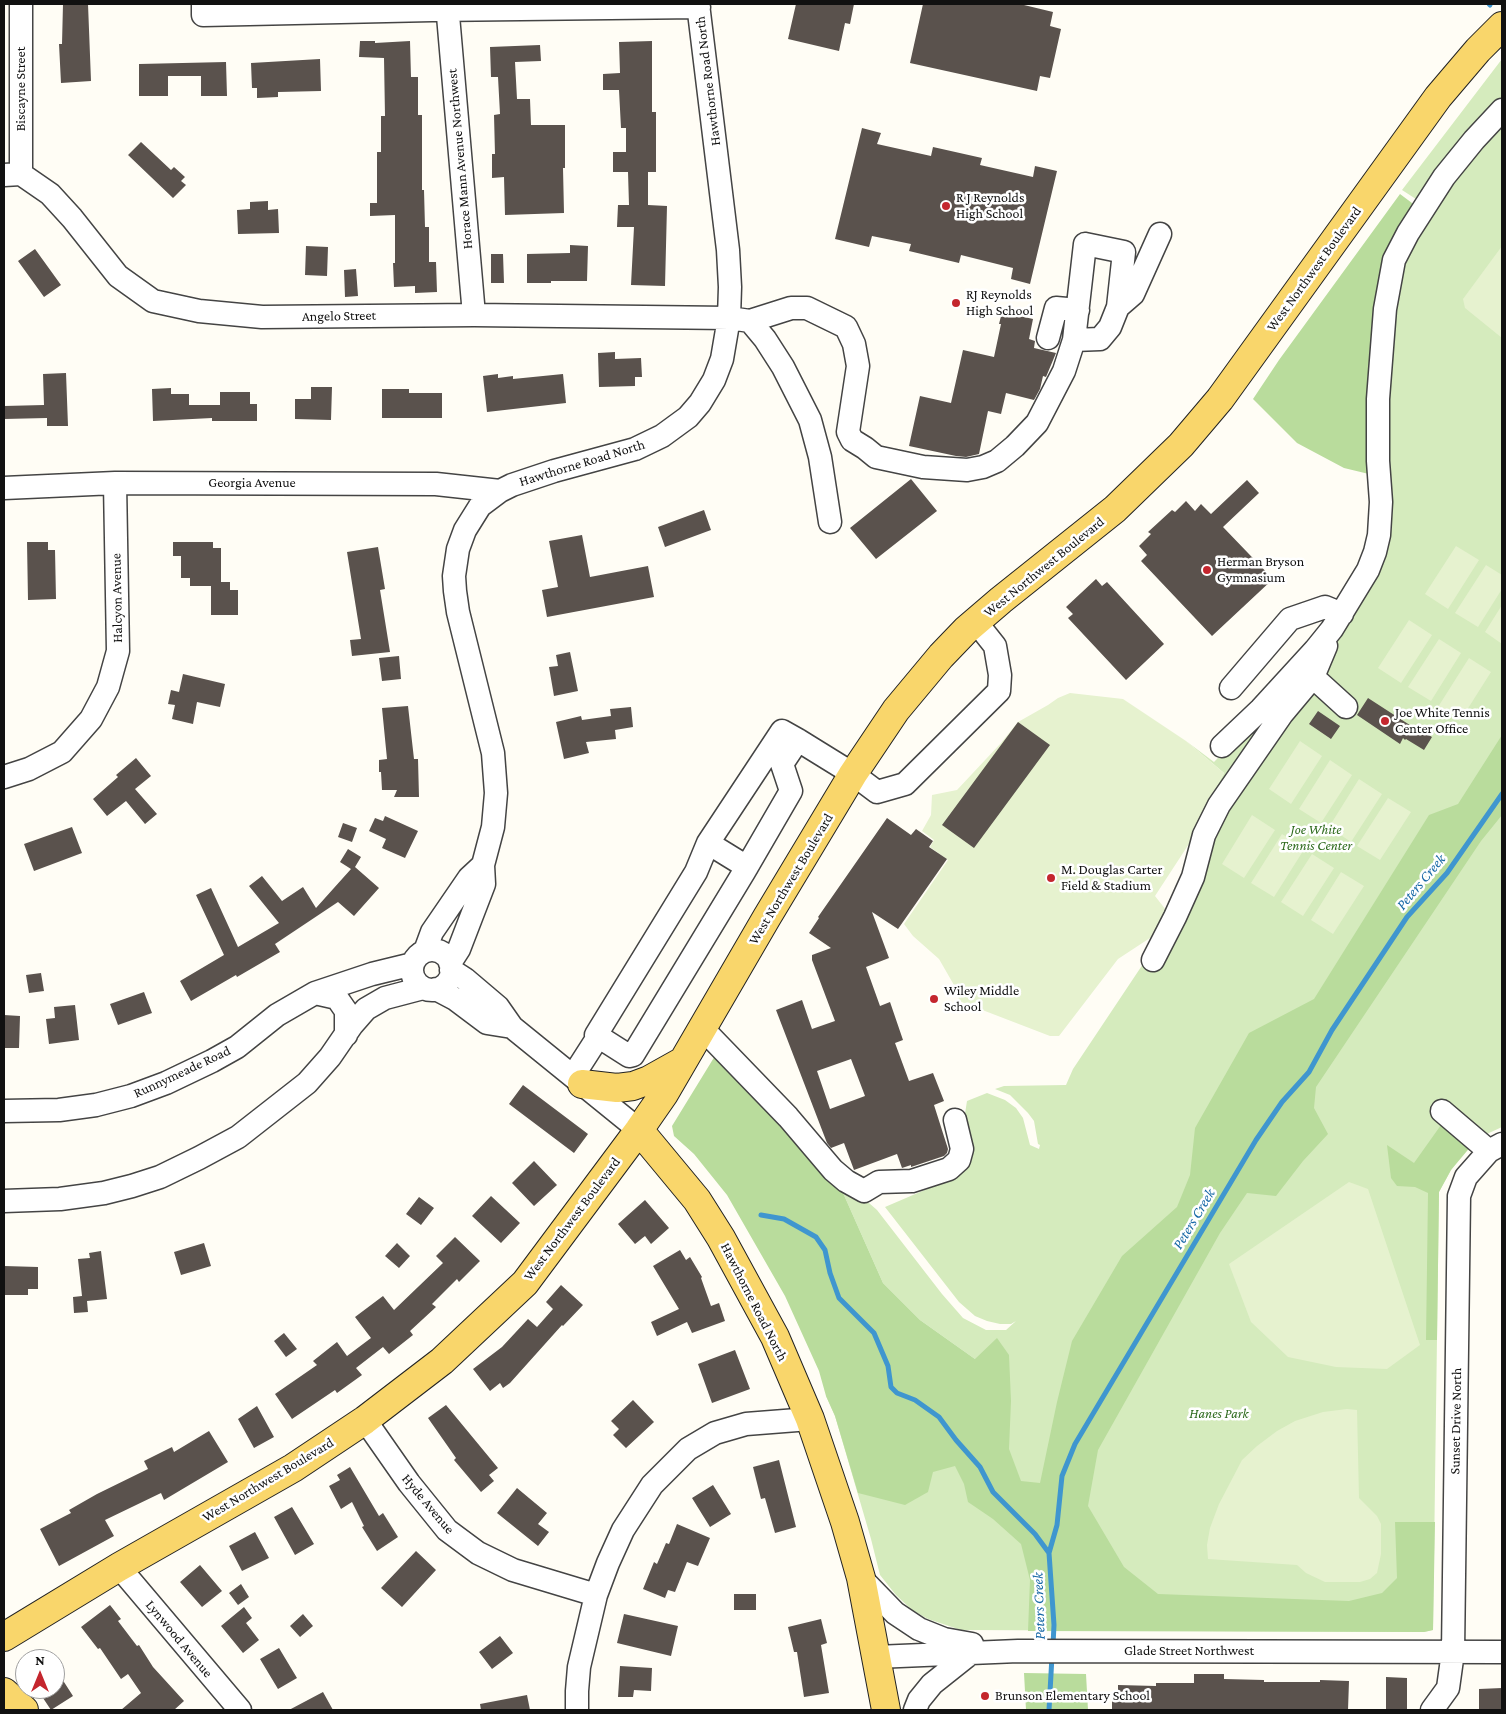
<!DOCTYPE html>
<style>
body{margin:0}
#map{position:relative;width:1506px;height:1714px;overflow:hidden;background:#fffdf5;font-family:"Crimson Pro",serif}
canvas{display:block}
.frame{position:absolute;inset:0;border:5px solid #111;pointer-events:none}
.north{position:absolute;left:15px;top:1649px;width:50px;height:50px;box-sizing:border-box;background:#fff;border:1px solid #a0a0a0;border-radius:50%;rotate:0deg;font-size:14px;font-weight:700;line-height:20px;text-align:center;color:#111}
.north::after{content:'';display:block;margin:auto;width:18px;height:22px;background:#c4262e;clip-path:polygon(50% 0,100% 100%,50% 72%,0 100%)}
</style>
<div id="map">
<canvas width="1506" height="1714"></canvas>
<div class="frame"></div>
<div class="north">N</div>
</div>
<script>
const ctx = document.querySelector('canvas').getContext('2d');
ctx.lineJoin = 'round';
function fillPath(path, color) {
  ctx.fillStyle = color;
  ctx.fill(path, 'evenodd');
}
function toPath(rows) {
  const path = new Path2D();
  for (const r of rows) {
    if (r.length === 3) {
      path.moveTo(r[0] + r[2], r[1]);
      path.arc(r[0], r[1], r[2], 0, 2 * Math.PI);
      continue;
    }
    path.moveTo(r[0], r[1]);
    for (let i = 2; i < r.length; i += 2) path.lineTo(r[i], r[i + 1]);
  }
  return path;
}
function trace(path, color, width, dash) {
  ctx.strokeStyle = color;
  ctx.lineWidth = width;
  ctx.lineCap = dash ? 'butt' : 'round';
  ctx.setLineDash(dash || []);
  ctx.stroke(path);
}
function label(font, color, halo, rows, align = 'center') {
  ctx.font = font + ' "Crimson Pro",serif';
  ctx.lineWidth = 5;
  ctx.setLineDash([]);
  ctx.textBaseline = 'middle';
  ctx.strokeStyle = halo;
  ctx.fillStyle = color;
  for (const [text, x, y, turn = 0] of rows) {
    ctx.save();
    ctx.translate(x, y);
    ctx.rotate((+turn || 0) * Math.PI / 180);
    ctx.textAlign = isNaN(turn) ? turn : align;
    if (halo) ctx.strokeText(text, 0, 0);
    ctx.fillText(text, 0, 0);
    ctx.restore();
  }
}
fillPath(toPath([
 [1502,59,1502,1127,1489,1133,1465,1151,1451,1170,1439,1192,1433,1630,1424,1632,961,1630,928,1619,912,1610,896,1595,880,1575,871,1539,835,1416,826,1396,975,1359,920,1320,883,1283,840,1186,861,1196,877,1210,942,1294,963,1318,986,1330,1006,1330,1016,1321,1011,1324,1000,1324,987,1321,975,1316,959,1302,885,1207,955,1177,967,1101,987,1093,1005,1100,1016,1108,1023,1118,1030,1145,1039,1149,1040,1145,1038,1144,1034,1121,1028,1113,1010,1095,995,1089,1004,1086,1066,1085,1073,1069,1161,937,1193,843,1190,841,1198,830,1208,802,1224,773,1186,741,1214,762,1275,700,1371,551,1369,413,1419,201,1402,190]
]), '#d5ebbd');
fillPath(toPath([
 [1400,194,1416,206,1391,244,1373,475,1344,468,1297,443,1253,399,1279,360],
 [1502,735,1502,815,1481,841,1316,1087,1314,1108,1328,1134,1303,1161,1276,1196,1247,1193,1220,1233,1098,1450,1088,1506,1124,1567,1158,1594,1349,1601,1382,1593,1397,1578,1395,1522,1435,1522,1433,1630,1424,1632,1028,1631,1030,1580,1021,1544,993,1519,968,1502,964,1484,955,1466,933,1472,928,1492,905,1505,858,1493,835,1416,826,1396,819,1371,785,1296,727,1195,694,1154,674,1136,672,1126,718,1051,840,1186,883,1283,920,1320,975,1359,997,1338,1009,1355,1011,1401,1009,1449,1021,1481,1040,1483,1057,1402,1072,1341,1122,1256,1177,1207,1190,1175,1195,1128,1249,1033,1314,999,1429,815,1458,804],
 [1441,1125,1472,1145,1451,1170,1439,1192,1437,1340,1426,1340,1428,1193,1415,1187,1397,1186,1391,1178,1387,1145,1414,1163],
 [1024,1673,1086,1674,1088,1710,1026,1710]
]), '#b9dc9c');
fillPath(toPath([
 [1502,246,1502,338,1465,308,1463,299],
 [1456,546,1479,560,1448,609,1425,594],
 [1486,565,1502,575,1502,589,1478,627,1455,613],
 [1502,605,1502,644,1485,632],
 [1409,620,1432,635,1401,683,1378,668],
 [1439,639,1461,653,1431,701,1408,687],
 [1469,658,1491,672,1460,721,1438,707],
 [1070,693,1123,699,1186,741,1224,773,1208,802,1198,830,1155,896,1166,910,1153,936,1118,959,1059,1036,1050,1036,959,1001,958,992,939,959,913,936,904,924,948,860,930,847,934,840,922,831,931,815,932,795,957,790,1001,743,1018,722,1048,705,1058,698],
 [1300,741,1322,756,1291,804,1269,789],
 [1330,760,1352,775,1321,823,1299,809],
 [1359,779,1382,794,1351,842,1329,827],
 [1388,798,1411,812,1380,860,1357,846],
 [1252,815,1275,830,1244,878,1222,864],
 [1282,834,1305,848,1274,897,1251,883],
 [1312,854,1334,868,1303,916,1281,902],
 [1341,872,1364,886,1333,934,1311,920],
 [1349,1182,1368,1189,1420,1345,1387,1369,1336,1367,1288,1357,1251,1322,1229,1264],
 [1347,1409,1357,1410,1359,1498,1377,1516,1381,1524,1381,1554,1377,1573,1370,1579,1360,1582,1325,1582,1306,1573,1297,1565,1208,1559,1207,1545,1210,1528,1219,1504,1242,1460,1257,1446,1277,1431,1295,1421,1323,1412]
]), '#e6f2cf');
trace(toPath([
 [1489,4,1490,5],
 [761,1215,784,1219,816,1237,825,1250,830,1273,839,1298,874,1333,888,1366,891,1387,897,1393,915,1400,939,1417,956,1440,980,1467,993,1492,1035,1534,1049,1553],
 [1053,1645,1054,1625,1049,1553,1057,1525,1062,1476,1075,1444,1256,1140,1282,1102,1309,1072,1332,1030,1407,917,1447,873,1502,794],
 [1049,1710,1052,1656]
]), '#3f96cf', 5);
fillPath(toPath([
 [63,4,88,4,91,81,61,83,59,44,62,44],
 [796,4,854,4,850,24,845,23,839,51,788,39],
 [923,4,1024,4,1024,5,1053,12,1050,26,1061,29,1050,78,1040,76,1037,91,910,63],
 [360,41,375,41,375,43,410,41,411,77,418,77,418,115,422,115,422,190,424,190,425,227,429,227,429,262,436,262,437,292,415,293,415,286,394,287,393,263,395,263,395,215,370,216,370,203,377,203,377,152,381,152,381,116,385,116,384,58,359,57],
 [652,41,652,112,656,112,656,172,648,172,648,205,667,206,665,286,631,285,634,227,617,227,618,205,629,205,628,172,613,172,613,152,626,152,626,128,621,128,619,90,603,90,603,74,620,73,619,42],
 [540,45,541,61,515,62,517,99,530,99,531,125,565,125,565,168,563,168,564,213,505,215,504,177,492,178,492,154,495,154,494,115,500,114,498,77,491,77,490,47],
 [320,59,321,91,278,92,278,97,257,98,257,88,252,88,251,63],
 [226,62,227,96,201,96,201,76,168,76,168,96,139,96,139,64],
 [862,128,881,133,877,144,931,156,933,147,982,158,980,165,1033,177,1035,166,1057,171,1030,284,1011,279,1013,268,961,255,959,263,909,251,911,244,872,236,869,247,835,239],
 [141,142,171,170,174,167,185,177,181,181,186,185,173,198,128,155],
 [268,201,268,210,278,209,279,233,238,234,237,210,250,209,250,202],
 [570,245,588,246,587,281,551,281,551,283,527,283,527,254,570,253],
 [306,246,328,247,327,276,305,275],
 [35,249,61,285,44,297,18,261],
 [491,254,503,254,504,283,491,283],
 [356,269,358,296,345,297,344,270],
 [1002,312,1033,319,1029,339,1035,341,1034,348,1056,353,1046,377,1043,376,1040,389,1034,400,1006,393,1001,414,988,411,979,454,966,457,956,456,909,446,920,396,951,403,963,350,994,357,1001,324,999,324],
 [615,352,615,359,641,358,642,377,635,377,635,386,599,387,598,353],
 [66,373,68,426,47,426,47,418,4,419,4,406,44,405,43,374],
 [498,374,498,378,513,376,513,379,563,374,566,403,487,412,483,376],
 [311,387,332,387,331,420,295,419,295,399,311,399],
 [171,388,171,394,189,394,189,405,220,405,220,392,250,392,250,404,257,404,257,421,212,421,212,418,153,421,152,389],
 [382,389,409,389,409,393,442,393,442,418,382,418],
 [911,479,937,511,876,559,850,528],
 [1247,480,1259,493,1223,527,1273,579,1212,636,1141,561,1147,555,1139,546,1151,534,1148,532,1172,510,1175,512,1186,501,1195,511,1201,504,1211,514],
 [704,510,711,530,665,547,658,527],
 [582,535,590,577,648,566,654,597,547,617,542,590,558,587,549,541],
 [27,542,48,542,48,550,55,550,56,599,28,600],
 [173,542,213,542,213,548,221,548,221,582,230,582,230,590,238,590,238,615,211,615,211,586,190,586,190,578,181,578,181,556,173,556],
 [378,547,385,589,380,590,390,652,352,656,350,640,361,639,347,552],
 [1096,579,1102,586,1107,582,1164,644,1126,680,1068,618,1073,614,1066,607],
 [570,652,578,691,554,696,549,667,558,666,556,655],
 [399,656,401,679,382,681,379,658],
 [183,674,225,684,220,707,197,702,193,724,172,719,175,705,168,704,171,690,179,692],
 [1368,698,1419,731,1420,730,1432,737,1424,750,1406,739,1405,740,1403,738,1400,744,1357,715],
 [408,706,414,759,418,759,419,797,394,797,397,790,382,790,381,772,379,772,379,760,387,759,382,708],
 [631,707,633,727,615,730,616,739,586,742,589,753,564,759,556,722,581,716,582,720,611,716,610,709],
 [1318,711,1340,726,1331,739,1309,724],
 [1018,722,1050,745,974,848,942,825],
 [136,758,151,776,135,789,157,814,145,824,126,801,107,816,93,799,118,777,116,775],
 [385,816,418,831,405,858,382,848,386,839,369,831,375,818,383,821],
 [887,818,911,835,916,829,933,841,929,847,947,859,898,929,872,912,889,958,866,967,880,1006,890,1002,903,1040,895,1043,909,1081,933,1073,944,1101,934,1105,948,1149,947,1153,944,1156,911,1167,911,1165,902,1168,897,1154,854,1170,844,1143,831,1148,827,1143,776,1010,802,1000,812,1029,835,1021,812,960,812,955,831,948,809,933,819,918,818,917],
 [851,1059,865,1096,830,1109,817,1071],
 [343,823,357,828,352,842,338,837],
 [72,827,82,853,34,871,24,844],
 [348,849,361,857,355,867,379,888,354,916,338,902,275,944,280,952,237,977,236,975,191,1001,180,981,224,955,196,895,211,888,238,947,279,923,249,886,262,876,282,901,303,887,316,908,351,869,340,862],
 [41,973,44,991,29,993,26,975],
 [144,992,152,1013,118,1025,110,1004],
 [75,1005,79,1040,49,1044,46,1019,55,1018,54,1007],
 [4,1015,20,1016,19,1048,4,1048],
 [523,1085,588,1134,574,1153,509,1104],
 [534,1161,557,1185,534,1206,512,1183],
 [491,1196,520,1223,501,1243,472,1216],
 [419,1197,434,1208,421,1225,406,1214],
 [645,1200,669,1228,651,1244,645,1236,635,1244,618,1224],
 [455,1237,480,1261,459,1282,457,1279,432,1304,436,1307,410,1331,413,1335,389,1354,383,1347,356,1368,362,1375,337,1393,335,1390,292,1419,275,1394,317,1365,313,1361,337,1342,347,1356,371,1338,355,1317,383,1296,394,1310,443,1263,436,1256],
 [204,1243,211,1266,181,1275,174,1252],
 [397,1243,410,1256,399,1268,385,1256],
 [680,1250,686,1260,690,1257,702,1277,701,1278,711,1306,719,1303,725,1321,692,1333,687,1322,657,1336,651,1322,679,1309,653,1266],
 [101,1251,107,1299,87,1301,88,1312,74,1313,73,1297,82,1296,78,1259,90,1258,89,1253],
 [4,1266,38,1267,38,1289,28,1289,28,1295,4,1295],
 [561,1285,583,1305,563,1326,562,1325,510,1383,503,1388,500,1383,490,1391,473,1369,502,1347,528,1319,537,1327,553,1309,546,1302],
 [284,1333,297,1349,286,1357,274,1341],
 [735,1350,750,1389,712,1403,698,1364],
 [633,1400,654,1422,626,1448,613,1435,619,1429,611,1421],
 [446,1405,498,1468,489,1475,494,1481,481,1492,454,1460,456,1458,428,1418],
 [257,1406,274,1437,254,1448,238,1419],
 [209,1431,228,1462,164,1500,161,1493,105,1520,114,1536,59,1566,40,1529,71,1513,69,1510,97,1494,148,1469,144,1461,172,1447,174,1452],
 [779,1460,796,1527,775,1533,765,1498,761,1499,753,1467],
 [350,1467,379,1516,383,1513,398,1537,377,1551,362,1527,364,1526,352,1502,341,1509,329,1486,340,1480,337,1475],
 [713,1485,731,1514,710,1527,692,1498],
 [517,1488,547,1513,538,1524,549,1532,538,1546,497,1513],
 [292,1507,314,1544,295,1555,274,1517],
 [677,1524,710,1538,698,1566,687,1562,675,1592,668,1590,665,1598,643,1589,654,1562,657,1564,666,1543,669,1544],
 [255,1532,269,1558,242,1571,229,1546],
 [416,1551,436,1570,402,1607,381,1588],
 [200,1565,222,1591,202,1607,180,1582],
 [241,1584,249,1597,238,1605,229,1593],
 [734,1594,756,1594,756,1610,734,1610],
 [110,1605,121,1619,118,1621,137,1646,139,1645,153,1667,184,1701,174,1710,121,1710,141,1693,128,1674,121,1679,100,1648,98,1649,81,1627],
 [244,1607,252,1618,246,1623,259,1640,243,1653,221,1626],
 [303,1614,313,1626,300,1637,290,1626],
 [624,1614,678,1626,671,1656,617,1643],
 [821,1619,827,1643,821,1645,829,1693,804,1697,797,1652,794,1652,788,1627],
 [500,1636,513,1653,492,1669,479,1652],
 [279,1648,297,1678,278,1689,260,1659],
 [620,1666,652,1668,651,1691,634,1690,633,1697,618,1697],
 [55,1668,73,1696,51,1710,37,1689,55,1689],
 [1194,1674,1224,1674,1224,1679,1264,1680,1264,1682,1320,1682,1320,1680,1349,1681,1348,1710,1112,1710,1112,1696,1118,1696,1118,1685,1156,1686,1156,1683,1194,1683],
 [1386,1677,1407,1678,1407,1710,1386,1710],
 [1502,1688,1502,1710,1479,1710,1479,1689],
 [323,1692,333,1710,289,1710],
 [527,1695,530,1710,481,1710,480,1704]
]), '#5a524d');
const minor = toPath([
 [21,4,21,174],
 [203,4,203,15,432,10,699,7],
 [447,4,474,315],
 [4,175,21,174,50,194,72,218,118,276,153,301,199,311,262,317,474,315,729,318,750,321,791,308,807,308,846,327,854,344,858,366,848,432,852,440,865,448,876,457,923,467,967,470,983,467,997,461,1015,446,1037,423,1064,371,1074,340,1085,244,1124,252,1118,307,1110,327,1100,339,1074,340],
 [1118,307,1133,294,1160,234],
 [750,321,765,339,783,367,810,420,820,457,830,522],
 [1048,338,1056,308,1078,310],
 [4,488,115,483,436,484,500,491],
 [1313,677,1346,707],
 [1231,688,1290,619,1325,607,1342,614],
 [798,740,782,764,791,791,744,872,633,1055,629,1056,596,1035,696,872,708,843,782,731,798,740,819,753,853,774,877,792,905,784,999,691,1000,675,995,646,976,622],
 [1222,746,1261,709,1315,650,1332,629,1368,570,1375,552,1379,535,1381,502,1378,461,1378,399,1385,309,1394,260,1408,233,1444,177,1474,140,1502,110],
 [4,777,29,769,62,752,91,719,108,687,118,651,115,483],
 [708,843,747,867],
 [432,970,20],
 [425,951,432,932,469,878,483,865],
 [1153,960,1175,917,1193,877,1204,835,1219,805,1282,714,1313,677,1326,646],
 [450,963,459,949,484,884,483,865,493,827,496,793,493,753,458,612,455,591,454,576,458,549,465,530,480,506,500,491,512,485,554,471,635,449,662,436,688,417,700,403,714,380,722,359,729,318,730,287,728,250,698,4],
 [451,970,465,979,498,1007,512,1027,639,1130],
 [436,989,455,999,487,1023,512,1027],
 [315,993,337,998,346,1011,346,1035],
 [702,1028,788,1117,833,1170,846,1181,864,1191,879,1182,912,1181,949,1169,959,1160,962,1149,955,1120],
 [573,1076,598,1037],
 [4,1111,59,1110,96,1105,131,1096,166,1083,212,1061,237,1047,277,1015,315,993,372,974,413,964],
 [1442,1111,1489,1151],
 [4,1201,60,1199,104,1193,132,1186,160,1177,199,1158,238,1137,307,1083,330,1057,352,1025,366,1009,385,998,423,988],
 [365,1420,409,1483,447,1530,478,1553,513,1570,596,1595],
 [119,1567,240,1710],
 [861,1578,895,1613,919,1629,944,1639,972,1644],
 [876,1657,1018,1651,1502,1652],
 [577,1710,577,1691,579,1667,596,1595,608,1563,623,1530,652,1485,688,1449,715,1433,746,1424,810,1419],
 [915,1710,919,1700,932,1684,971,1653],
 [1432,1710,1448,1688,1453,1652,1459,1196,1466,1177,1489,1151,1502,1144]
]);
const major = toPath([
 [582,1084,617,1088,633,1086,649,1080,683,1061],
 [639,1130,697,1200,721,1238,775,1337,810,1419,845,1522,861,1578,886,1710],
 [4,1637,119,1567,293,1468,365,1420,442,1361,525,1283,639,1130,664,1094,767,917,853,774,896,710,941,656,966,630,1001,600,1115,509,1181,445,1220,399,1438,97,1478,50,1502,26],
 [4,1692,24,1710]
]);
trace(minor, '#444', 25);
trace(major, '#222', 30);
trace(minor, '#fff', 22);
trace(major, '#f9d66b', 28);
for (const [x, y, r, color] of [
 [946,206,5,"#c4262e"],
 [956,303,5,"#c4262e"],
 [1207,570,5,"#c4262e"],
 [1385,721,5,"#c4262e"],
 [1051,878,5,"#c4262e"],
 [934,999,5,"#c4262e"],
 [985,1696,5,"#c4262e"]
]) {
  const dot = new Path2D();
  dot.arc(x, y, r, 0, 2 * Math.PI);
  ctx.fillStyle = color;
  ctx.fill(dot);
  trace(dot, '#fff', 2);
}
label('14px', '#111', '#fff', [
 ["Hawthorne Road North",708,81,-97],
 ["Biscayne Street",21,89,-90],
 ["Horace Mann Avenue Northwest",460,159,-95],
 ["West Northwest Boulevard",1314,269,-54],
 ["Angelo Street",339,316,-1],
 ["Hawthorne Road North",582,463,-17],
 ["Georgia Avenue",252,483],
 ["West Northwest Boulevard",1044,567,-39],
 ["Halcyon Avenue",117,598,-91],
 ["West Northwest Boulevard",791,879,-59],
 ["Runnymeade Road",182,1072,-25],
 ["West Northwest Boulevard",572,1219,-53],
 ["Hawthorne Road North",754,1302,63],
 ["Sunset Drive North",1456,1421,-89],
 ["West Northwest Boulevard",268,1480,-31],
 ["Hyde Avenue",428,1504,50],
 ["Lynwood Avenue",179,1639,50],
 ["Glade Street Northwest",1189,1651]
]);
label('14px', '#111', '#fff', [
 ["R J Reynolds",956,198],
 ["High School",956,214],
 ["RJ Reynolds",966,295],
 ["High School",966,311],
 ["Herman Bryson",1217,562],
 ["Gymnasium",1217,578],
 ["Joe White Tennis",1395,713],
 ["Center Office",1395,729],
 ["M. Douglas Carter",1061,870],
 ["Field & Stadium",1061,886],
 ["Wiley Middle",944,991],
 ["School",944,1007],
 ["Brunson Elementary School",995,1696]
], 'left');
label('italic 14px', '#2f6b1f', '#fff', [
 ["Joe White",1316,830],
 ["Tennis Center",1316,846],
 ["Hanes Park",1219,1414]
]);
label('italic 15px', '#1768a6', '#fff', [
 ["Peters Creek",1421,882,-50],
 ["Peters Creek",1194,1219,-59],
 ["Peters Creek",1039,1606,-92]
]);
</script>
